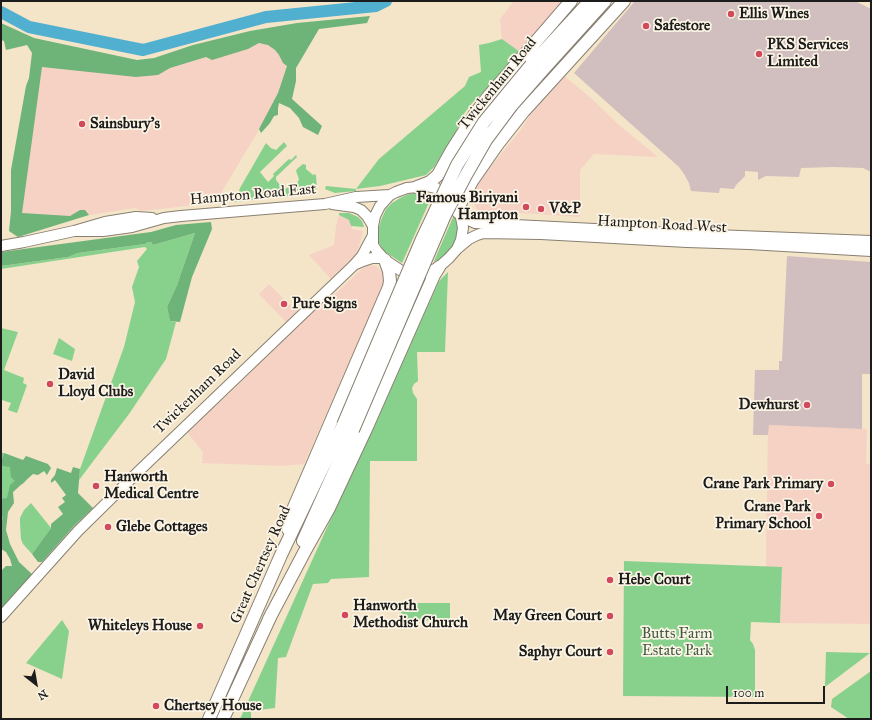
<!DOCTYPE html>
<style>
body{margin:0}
#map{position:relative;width:872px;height:720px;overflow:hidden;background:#f4e4c8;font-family:"IM FELL Great Primer",serif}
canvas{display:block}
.frame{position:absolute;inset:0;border:2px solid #1c1c1c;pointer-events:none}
.north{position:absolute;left:16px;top:664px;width:40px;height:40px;-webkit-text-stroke:3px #fcf5e5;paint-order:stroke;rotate:149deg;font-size:11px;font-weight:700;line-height:16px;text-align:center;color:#1c1c1c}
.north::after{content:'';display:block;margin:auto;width:14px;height:18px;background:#1c1c1c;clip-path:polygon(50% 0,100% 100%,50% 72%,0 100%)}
.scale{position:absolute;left:726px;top:686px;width:99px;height:18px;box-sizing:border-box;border:2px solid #1c1c1c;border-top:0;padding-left:5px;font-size:12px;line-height:14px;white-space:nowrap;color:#1c1c1c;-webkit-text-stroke:3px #fcf5e5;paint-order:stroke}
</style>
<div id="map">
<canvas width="872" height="720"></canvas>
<div class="frame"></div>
<div class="north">N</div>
<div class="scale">100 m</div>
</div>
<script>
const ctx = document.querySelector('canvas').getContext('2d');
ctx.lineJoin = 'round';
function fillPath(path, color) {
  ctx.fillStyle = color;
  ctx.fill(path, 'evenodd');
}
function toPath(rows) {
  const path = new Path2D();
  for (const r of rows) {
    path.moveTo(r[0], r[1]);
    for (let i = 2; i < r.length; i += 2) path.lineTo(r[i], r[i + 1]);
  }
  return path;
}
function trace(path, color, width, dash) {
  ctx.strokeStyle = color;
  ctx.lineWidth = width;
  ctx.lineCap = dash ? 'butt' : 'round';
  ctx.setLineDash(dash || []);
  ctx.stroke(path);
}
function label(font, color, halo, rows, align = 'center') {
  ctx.font = font + ' "IM FELL Great Primer",serif';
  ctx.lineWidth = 3.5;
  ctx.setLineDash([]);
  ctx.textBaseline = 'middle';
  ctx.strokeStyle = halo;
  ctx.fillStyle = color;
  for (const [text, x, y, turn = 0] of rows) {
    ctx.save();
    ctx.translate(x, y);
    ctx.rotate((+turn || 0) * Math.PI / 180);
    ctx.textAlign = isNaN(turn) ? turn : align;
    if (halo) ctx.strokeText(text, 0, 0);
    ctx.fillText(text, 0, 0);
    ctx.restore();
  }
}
fillPath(toPath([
 [514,1,566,1,520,52,502,39,500,19],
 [263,38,290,66,278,98,215,203,141,211,135,208,18,226,41,59,136,72],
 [563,75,592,99,619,125,658,157,594,154,580,170,580,217,508,212,504,216,482,216,478,212,470,194,477,183,520,131,536,106],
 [339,215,349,220,351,223,352,229,363,231,362,235,358,250,357,254,331,279,309,255,334,245,336,226],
 [370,265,376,266,380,270,383,274,385,280,384,284,304,464,282,466,202,463,203,452,187,432,232,391,320,304,334,295,363,268],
 [269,284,297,312,286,322,259,294],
 [768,425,867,429,866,464,871,464,871,624,780,623,782,567,766,567]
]), '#f6d2c5');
fillPath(toPath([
 [635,1,855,1,871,9,871,172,863,168,833,167,801,168,799,177,766,176,758,180,758,172,745,171,745,176,736,185,734,189,720,188,719,193,691,191,689,183,684,174,679,167,574,73],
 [787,256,871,262,871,374,862,374,862,429,769,425,768,435,753,435,755,370,779,370,779,361,782,361]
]), '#d1bfbf');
fillPath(toPath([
 [502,39,520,52,494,82,472,103,463,115,455,134,434,167,426,175,380,186,356,189,356,191,335,193,325,189,326,186,356,189,379,159,465,86,469,77,481,72,479,45,489,43],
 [284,142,287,146,260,172,268,182,274,176,273,174,289,159,291,160,296,155,297,157,276,177,276,180,283,189,291,187,297,184,299,179,296,171,297,169,303,164,306,165,306,169,313,175,315,174,316,176,317,189,308,194,234,202,235,200,241,200,243,194,238,194,240,188,266,143,271,148,276,150],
 [420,192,427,193,430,194,431,198,402,263,384,251,379,243,378,231,381,220,386,209,392,203,400,198,409,194],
 [339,213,349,213,358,217,362,221,364,227,351,226,349,220,339,215],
 [454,215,457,222,458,230,456,238,453,246,444,256,439,260,434,261],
 [195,233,177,285,167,307,170,321,176,322,166,359,129,414,79,480,80,469,124,347,135,302,132,287,139,267,137,261,147,249,145,247,1,269,1,266,68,257,78,253,145,244,148,242,151,242,153,245],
 [448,272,445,352,417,352,418,381,414,384,412,388,413,393,417,399,417,461,370,461,369,577,331,579,328,583,313,584,286,657,278,658,275,708,251,711,251,719,240,719,439,281],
 [1,328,18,332,4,370,24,378,23,383,27,385,17,413,8,410,11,403,2,400,1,403],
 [59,338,75,349,72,361,53,354],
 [1,452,18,459,31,472,24,483,13,489,1,530],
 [31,503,51,528,32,554,23,544,21,539,20,523,20,518,24,510],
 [624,561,782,567,780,623,751,622,750,640,753,644,755,650,755,695,753,697,623,696],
 [401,603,450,603,450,618,446,621,401,620],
 [62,620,69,631,62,679,26,663],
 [826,652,870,653,825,687],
 [871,671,870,719,849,719,831,707,832,699]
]), '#88d18d');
fillPath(toPath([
 [370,16,367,23,319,29,296,68,296,81,292,99,322,126,318,135,303,127,299,118,290,108,279,103,278,108,278,115,274,116,270,123,261,133,259,129,278,93,287,66,283,63,279,55,275,50,268,45,259,43,248,49,212,60,206,57,170,68,158,75,136,77,42,67,22,213,70,216,80,210,85,210,89,215,18,237,9,231,11,211,11,170,26,86,29,78,32,53,27,45,6,50,4,41,1,40,1,23,34,38,137,60,154,58,193,45,250,31,297,23],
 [211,222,212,229,192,277,180,322,170,321,167,307,177,285,195,233,153,245,151,242,148,242,145,244,78,253,68,257,1,266,1,252,151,232,176,225],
 [4,453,23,460,26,456,48,464,51,468,47,475,44,471,38,475,33,474,13,492,14,503,8,512,6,530,10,544,19,562,33,575,1,610,1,571,6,566,12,566,10,559,6,552,1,549,1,525,3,517,1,514,1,499,7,498,10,485,15,481,11,477,10,467,3,466,1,463],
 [73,467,80,469,78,493,93,508,74,526,42,562,38,562,32,554,51,528,51,524,63,514,58,507,65,502,62,498,66,495,55,480,51,483,51,480,55,475,57,468,71,473]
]), '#6eb378');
trace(toPath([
 [1,12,29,27,143,50,266,17,376,6,386,1]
]), '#51b0d0', 12);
const primary = toPath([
 [332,204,354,207,361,210,367,216,373,226],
 [461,217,475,223,714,235,871,241],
 [74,231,103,231,132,227,164,218,181,216,325,204,356,197,390,195],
 [1,246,24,242,74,231,105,222,136,217,152,218],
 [457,249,469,239,477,235,483,233,541,234,687,242,749,244,871,251],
 [356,264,363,261,372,258,383,258],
 [400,270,385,260,377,251,373,245,373,226,375,216,380,206,390,195,396,192,407,188,427,186,436,188],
 [427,273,439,267,449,258,457,249,461,240,463,228,461,217,458,212],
 [1,617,78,531,141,469,354,265,362,256,372,237]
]);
const highway = toPath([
 [531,65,590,1],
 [540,73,605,1],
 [417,187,430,182,438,175,452,150,475,114,488,97,571,1],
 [458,212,459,206,472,181,497,145,523,112,624,1],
 [288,529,292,512,389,287,390,281,389,271,385,260],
 [303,541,353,430],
 [269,619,306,549,329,508,366,429,434,275,439,267],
 [209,719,281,555,343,425],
 [223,719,272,613]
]);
trace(primary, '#888072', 12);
trace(highway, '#888072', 14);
trace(primary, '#fff', 10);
trace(highway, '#fff', 12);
const highwayBridge = toPath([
 [343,425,379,340,422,239,457,165,484,122,507,94,531,65],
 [353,430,445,215,466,175,486,140,512,105,540,73]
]);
trace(highwayBridge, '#888072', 14, []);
trace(highwayBridge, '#fff', 12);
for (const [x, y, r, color] of [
 [731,14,4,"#d1495b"],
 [646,26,4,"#d1495b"],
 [759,54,4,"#d1495b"],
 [82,124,4,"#d1495b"],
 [526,207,4,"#d1495b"],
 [541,209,4,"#d1495b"],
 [284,304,4,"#d1495b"],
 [50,384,4,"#d1495b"],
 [807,405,4,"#d1495b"],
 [831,484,4,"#d1495b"],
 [96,486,4,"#d1495b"],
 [819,516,4,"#d1495b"],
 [108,527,4,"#d1495b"],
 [610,580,4,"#d1495b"],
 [345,615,4,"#d1495b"],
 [610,616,4,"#d1495b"],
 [200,626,4,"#d1495b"],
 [610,652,4,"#d1495b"],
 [156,706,4,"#d1495b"]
]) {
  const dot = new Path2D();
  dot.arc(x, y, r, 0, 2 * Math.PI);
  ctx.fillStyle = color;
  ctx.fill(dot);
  trace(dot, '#fcf5e5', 1.5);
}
label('bold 15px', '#1c1c1c', '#fcf5e5', [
 ["Ellis Wines",739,14],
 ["Safestore",654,26],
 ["PKS Services",767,45],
 ["Limited",767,62],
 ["Sainsbury's",90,124],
 ["Famous Biriyani",518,198,"right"],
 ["Hampton",518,215,"right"],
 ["V&P",549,209],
 ["Pure Signs",292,304],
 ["David",58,375],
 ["Lloyd Clubs",58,392],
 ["Dewhurst",799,405,"right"],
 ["Hanworth",104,477],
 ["Medical Centre",104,494],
 ["Crane Park Primary",823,484,"right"],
 ["Crane Park",811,507,"right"],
 ["Primary School",811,524,"right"],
 ["Glebe Cottages",116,527],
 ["Hebe Court",618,580],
 ["Hanworth",353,606],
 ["Methodist Church",353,623],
 ["May Green Court",602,616,"right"],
 ["Whiteleys House",192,626,"right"],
 ["Saphyr Court",602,652,"right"],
 ["Chertsey House",164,706]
], 'left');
label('15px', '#1c1c1c', '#fcf5e5', [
 ["Twickenham Road",498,84,-51],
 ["Hampton Road East",253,195,-5],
 ["Hampton Road West",662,225,3],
 ["Twickenham Road",198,392,-44],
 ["Great Chertsey Road",261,565,-66]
]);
label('15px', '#425b44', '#fcf5e5', [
 ["Butts Farm",677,634],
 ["Estate Park",677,651]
]);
</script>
